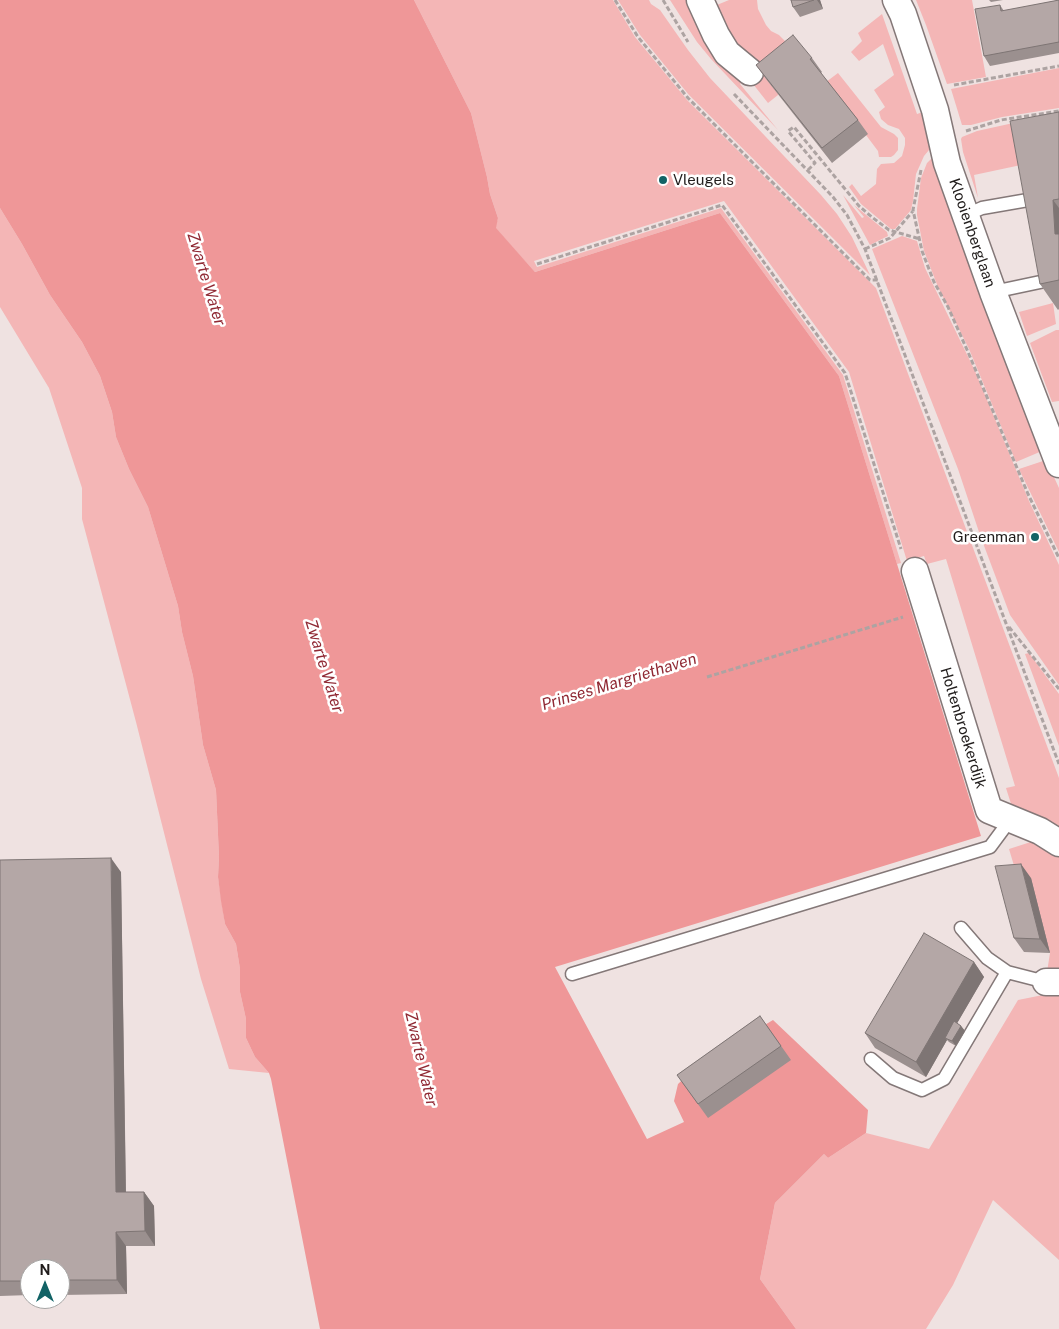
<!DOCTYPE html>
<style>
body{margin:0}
#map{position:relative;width:1059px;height:1329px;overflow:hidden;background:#efe2e1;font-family:"Public Sans",sans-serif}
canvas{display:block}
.north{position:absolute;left:20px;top:1259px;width:50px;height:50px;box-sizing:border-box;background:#fff;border:1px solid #a6a5a4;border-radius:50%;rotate:0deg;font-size:14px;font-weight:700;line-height:20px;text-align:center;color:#211d1c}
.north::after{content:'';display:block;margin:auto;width:18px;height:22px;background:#126366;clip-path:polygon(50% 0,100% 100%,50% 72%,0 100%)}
</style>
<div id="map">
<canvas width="1059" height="1329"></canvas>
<div class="north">N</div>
</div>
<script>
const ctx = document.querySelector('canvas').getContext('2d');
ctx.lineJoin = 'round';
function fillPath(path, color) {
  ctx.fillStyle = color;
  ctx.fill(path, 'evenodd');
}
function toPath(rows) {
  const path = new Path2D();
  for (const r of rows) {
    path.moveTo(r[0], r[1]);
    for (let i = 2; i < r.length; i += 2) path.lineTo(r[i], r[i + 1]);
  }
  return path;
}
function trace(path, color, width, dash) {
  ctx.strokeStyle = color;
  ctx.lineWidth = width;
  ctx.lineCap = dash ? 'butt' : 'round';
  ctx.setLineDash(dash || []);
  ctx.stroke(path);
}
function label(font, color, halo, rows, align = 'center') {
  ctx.font = font + ' "Public Sans",sans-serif';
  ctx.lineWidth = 5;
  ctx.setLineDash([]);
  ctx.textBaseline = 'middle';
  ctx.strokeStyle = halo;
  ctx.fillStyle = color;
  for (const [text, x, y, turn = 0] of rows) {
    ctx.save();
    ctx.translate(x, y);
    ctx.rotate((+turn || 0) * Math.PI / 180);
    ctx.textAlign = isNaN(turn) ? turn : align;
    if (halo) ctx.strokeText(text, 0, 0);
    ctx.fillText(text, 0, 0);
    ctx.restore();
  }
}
fillPath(toPath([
 [414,0,613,0,635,37,688,101,876,288,1059,778,1059,832,1012,807,1006,788,1015,786,946,559,927,564,924,556,907,561,849,372,724,201,534,261,537,267,721,208,843,375,901,563,897,564,839,376,720,213,535,272,495,228,498,218,490,194,487,177,471,113],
 [618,0,649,0,651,4,660,10,688,50,710,78,821,195,837,214,852,237,870,275,689,95,640,35],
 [670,0,697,0,747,77,740,84,778,130,711,59,697,42],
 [729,0,757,0,758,9,766,25,771,31,779,35,785,41,784,44,758,69,733,52,712,7],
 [916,0,972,0,986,77,947,84,926,25],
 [882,14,917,114,926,111,933,148,929,150,924,156,916,174,913,201,911,210,895,229,891,229,861,204,849,187,852,184,861,196,876,184,877,169,881,164,894,163,902,156,905,145,905,138,899,129,888,125,881,119,879,112,885,107,874,90,894,75,883,44,859,61,851,52,862,41,858,33],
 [800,44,778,95,768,103,753,84,756,80],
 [1059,68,1059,108,1002,117,971,125,962,125,951,89],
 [838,73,881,127,894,134,898,138,898,150,894,155,891,157,879,157,878,151,826,82],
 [1036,118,1021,165,974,175,978,198,963,152,961,139,962,137,977,131],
 [934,156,1042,451,1016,462,969,349,938,287,924,251,917,215,917,209,921,178,927,163],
 [843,195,862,218,864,217,854,205,887,232,888,236,870,245],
 [0,208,22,244,50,295,82,342,100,376,112,412,116,437,129,469,148,507,178,606,182,632,193,676,203,745,216,790,219,857,218,877,225,924,236,944,240,969,240,992,246,1019,246,1038,255,1057,269,1073,229,1069,201,979,136,722,82,519,82,488,49,388,0,307],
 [902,236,917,241,925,268,975,371,1029,501,1059,565,1059,685,1010,615,980,535,958,469,872,249],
 [1053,303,1056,324,1027,336,1019,312],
 [1056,330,1059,330,1059,401,1052,402,1030,343],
 [1046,460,1059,488,1059,552,1019,469],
 [1029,653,1059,694,1059,746,1025,654],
 [1037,840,1059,854,1059,974,1047,972,1050,953,1018,879,1009,849],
 [1043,995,1059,995,1059,1260,993,1200,953,1285,926,1329,796,1329,760,1279,775,1203,824,1154,828,1158,866,1133,929,1149,1018,1000]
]), '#f4b6b6');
fillPath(toPath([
 [0,0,414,0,471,113,487,177,490,194,498,218,496,228,535,272,720,213,839,376,981,836,555,967,647,1139,684,1122,674,1101,678,1084,698,1065,773,1020,868,1110,866,1133,828,1158,824,1154,775,1203,760,1279,796,1329,320,1329,271,1079,269,1073,255,1057,246,1038,246,1019,240,992,240,969,236,944,225,924,221,901,218,877,219,857,216,790,203,745,193,676,182,632,178,606,148,507,129,469,116,437,112,412,100,376,82,342,50,295,22,244,0,208]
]), '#ef9798');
const lane = toPath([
 [966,215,982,208,1028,200],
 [993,292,1045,281],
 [961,928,987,958,1007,972,1046,982],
 [572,974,990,847,1010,820],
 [871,1059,893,1078,922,1090,944,1079,1007,972]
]);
const street = toPath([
 [700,0,716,35,727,53,750,72],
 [896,0,903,14,935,110,947,163,993,292,1059,464],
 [915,571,989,810,1040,831,1059,843],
 [1046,982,1059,982]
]);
trace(lane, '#847878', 15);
trace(street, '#847878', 29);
trace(toPath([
 [615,0,638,37,688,98,870,280,878,280],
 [663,0,688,42],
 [954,85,1059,66],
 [734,94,833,197,847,215,865,249,1059,764],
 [966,131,1001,120,1059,111],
 [808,170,815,163,788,131,794,127,859,206,873,218,889,230,920,239],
 [921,170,913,210,922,251,934,282,948,307,968,352,1028,494,1059,558],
 [865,249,890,238,913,211],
 [537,264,722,205,845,373,901,549],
 [1009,627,1059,689],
 [707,677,903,617]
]), '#ada3a2', 3, [5, 2.5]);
trace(lane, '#fff', 12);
trace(street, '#fff', 26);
fillPath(toPath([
 [791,0,820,0,823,9,800,17,793,7],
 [989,0,1003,0,991,2],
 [1059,0,1059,53,990,66,984,56,1000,5,1004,11],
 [812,58,822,72,821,73,858,120,868,134,832,163,766,79,756,65],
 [1059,112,1059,309,1058,310,1040,284],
 [0,860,121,872,126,1192,144,1192,154,1206,155,1246,126,1246,127,1294,60,1295,60,1269,30,1269,30,1295,0,1296],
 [1031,878,1050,953,1024,952,1014,938],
 [974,962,984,977,957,1023,961,1026,965,1031,956,1046,949,1042,947,1040,926,1077,875,1048,865,1033],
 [760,1016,791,1060,708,1118,677,1075]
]), '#9b908f');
fillPath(toPath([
 [817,0,820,0,823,9],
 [1053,200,1059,208,1059,239,1055,234],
 [111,858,121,872,126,1206,116,1192],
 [1021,864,1031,878,1050,953,1040,939],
 [974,962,984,977,948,1039,945,1038,947,1040,926,1077,916,1062],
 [961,1026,965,1031,956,1046,952,1041],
 [144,1192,154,1206,155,1246,145,1231],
 [116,1232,126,1246,127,1294,117,1280]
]), '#7e7574');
const building = toPath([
 [791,0,814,0,793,7,791,0],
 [1059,0,1059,42,984,56,975,9,1000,5,1001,11,1059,0],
 [793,35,812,58,810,59,858,120,822,148,756,65,793,35],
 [1059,112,1059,199,1053,200,1055,234,1059,234,1059,280,1040,284,1010,121,1059,112],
 [111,858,116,1192,144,1192,145,1231,116,1232,117,1280,60,1280,60,1269,30,1269,30,1281,0,1281,0,860,111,858],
 [1021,864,1040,939,1014,938,995,866,1021,864],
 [924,933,974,962,916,1062,865,1033,924,933],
 [760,1016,781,1046,698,1104,677,1075,760,1016],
 [954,1021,961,1026,952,1041,945,1038,954,1021]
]);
fillPath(building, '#b4a7a6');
trace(building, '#7e7574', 1);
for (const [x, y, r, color] of [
 [663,180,5,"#126366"],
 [1035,537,5,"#126366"]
]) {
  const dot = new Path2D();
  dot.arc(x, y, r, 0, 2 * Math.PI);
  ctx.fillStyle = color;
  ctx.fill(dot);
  trace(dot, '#fff', 2);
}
label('15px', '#211d1c', '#fff', [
 ["Vleugels",673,180],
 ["Greenman",1025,537,"right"]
], 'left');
label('15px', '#211d1c', '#fff', [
 ["Klooienberglaan",972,233,71],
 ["Holtenbroekerdijk",963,728,73]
]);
label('italic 16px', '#902934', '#fff', [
 ["Zwarte Water",206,279,73],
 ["Zwarte Water",324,666,73],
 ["Prinses Margriethaven",619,682,-17],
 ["Zwarte Water",421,1059,77]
]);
</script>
